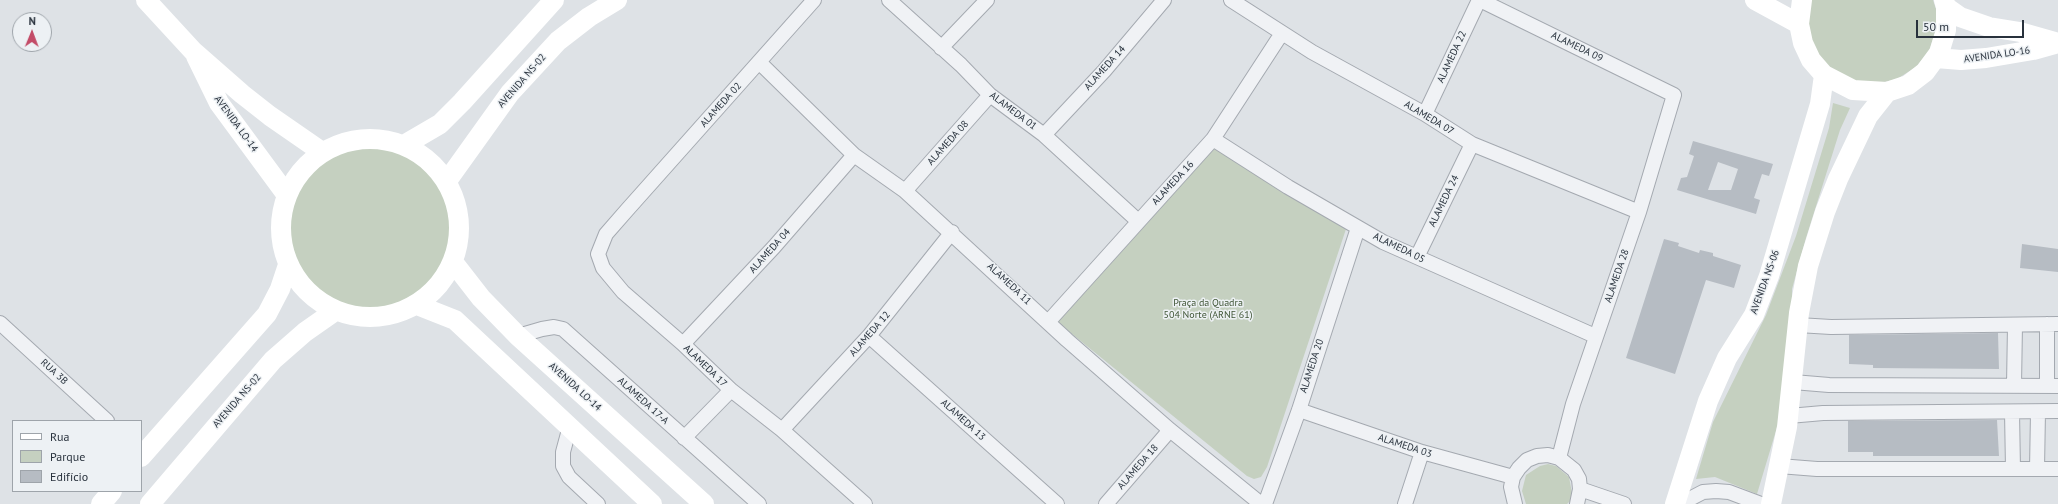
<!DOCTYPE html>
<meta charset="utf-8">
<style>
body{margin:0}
#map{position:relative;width:2058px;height:504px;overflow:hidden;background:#dee2e6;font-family:"PT Sans",sans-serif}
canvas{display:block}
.legend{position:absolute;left:12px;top:420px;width:130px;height:72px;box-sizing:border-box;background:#edf1f4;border:1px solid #9ea4aa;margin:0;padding:5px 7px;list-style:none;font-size:12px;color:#28313c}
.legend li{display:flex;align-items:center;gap:8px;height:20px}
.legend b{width:20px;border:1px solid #9ea4aa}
.north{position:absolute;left:12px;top:12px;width:40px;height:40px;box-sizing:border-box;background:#edf1f4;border:1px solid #9ea4aa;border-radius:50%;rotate:1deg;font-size:11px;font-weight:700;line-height:16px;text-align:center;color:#28313c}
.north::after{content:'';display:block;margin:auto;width:14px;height:18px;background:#c34c68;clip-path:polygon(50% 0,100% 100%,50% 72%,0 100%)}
.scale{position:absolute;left:1916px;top:20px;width:108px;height:18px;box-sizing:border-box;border:2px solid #28313c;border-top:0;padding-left:5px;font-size:12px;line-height:14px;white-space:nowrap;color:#28313c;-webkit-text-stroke:3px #edf1f4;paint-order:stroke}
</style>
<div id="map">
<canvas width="2058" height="504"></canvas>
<ul class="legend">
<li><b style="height:5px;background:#fff"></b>Rua</li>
<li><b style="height:11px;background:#c5d0c0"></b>Parque</li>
<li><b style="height:11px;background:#b6bcc3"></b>Edifício</li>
</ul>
<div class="north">N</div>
<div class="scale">50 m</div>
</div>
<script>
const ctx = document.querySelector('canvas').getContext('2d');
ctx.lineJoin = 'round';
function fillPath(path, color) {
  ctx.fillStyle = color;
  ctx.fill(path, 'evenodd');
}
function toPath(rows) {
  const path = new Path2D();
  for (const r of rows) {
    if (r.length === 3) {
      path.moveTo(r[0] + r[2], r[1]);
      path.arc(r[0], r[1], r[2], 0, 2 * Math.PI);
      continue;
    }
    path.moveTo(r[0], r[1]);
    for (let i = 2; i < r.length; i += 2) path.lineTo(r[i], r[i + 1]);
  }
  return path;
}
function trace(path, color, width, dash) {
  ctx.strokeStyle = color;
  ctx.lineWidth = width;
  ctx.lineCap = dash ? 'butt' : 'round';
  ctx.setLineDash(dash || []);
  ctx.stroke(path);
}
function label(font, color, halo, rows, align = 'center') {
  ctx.font = font + ' "PT Sans",sans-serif';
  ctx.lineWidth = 3;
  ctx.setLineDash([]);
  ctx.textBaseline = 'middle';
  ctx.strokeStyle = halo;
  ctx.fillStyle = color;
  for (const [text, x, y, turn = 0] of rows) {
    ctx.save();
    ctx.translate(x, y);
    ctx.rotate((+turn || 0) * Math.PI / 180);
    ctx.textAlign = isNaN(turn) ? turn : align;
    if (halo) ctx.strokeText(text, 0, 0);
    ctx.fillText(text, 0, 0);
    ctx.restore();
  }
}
fillPath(toPath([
 [1811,0,1933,0,1936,9,1936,30,1929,51,1916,67,1897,79,1876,84,1855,82,1836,73,1820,58,1811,40,1807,19],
 [1833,103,1850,108,1840,130,1806,238,1792,289,1792,310,1781,414,1757,494,1715,477,1696,479,1713,422,1766,315,1796,236,1829,128],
 [1212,147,1346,229,1267,467,1261,477,1254,479,1247,476,1056,321],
 [369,229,82],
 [1548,464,1556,466,1569,477,1572,493,1570,501,1567,504,1526,504,1522,491,1526,475,1540,466]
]), '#c5d0c0');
fillPath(toPath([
 [1693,141,1773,164,1769,176,1762,174,1754,198,1760,200,1756,214,1677,190,1681,178,1687,177,1694,156,1689,154],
 [1718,162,1738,169,1731,190,1708,190],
 [1664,239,1679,243,1678,246,1699,253,1700,250,1713,253,1713,256,1741,265,1734,288,1706,280,1675,374,1626,358],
 [2022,244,2058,249,2058,272,2020,268],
 [1998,333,1999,369,1873,368,1873,365,1849,364,1849,335],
 [1997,420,1999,456,1873,456,1873,452,1848,452,1848,421]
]), '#b6bcc3');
const street = toPath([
 [814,0,627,210,606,234,598,254,603,268,623,292,683,344,731,390,782,430,865,504],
 [889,0,961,65,990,95,1044,135,1138,221],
 [1231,0,1312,52,1425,114,1472,144,1639,212],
 [1480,0,1674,95,1639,212,1573,404,1559,458],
 [941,48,987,0],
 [759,62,854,155,905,191,1067,340,1170,430,1261,504],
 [1425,114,1479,0],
 [1044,135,1104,71,1164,0],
 [1213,139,1288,187,1383,242,1595,336],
 [905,191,990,95],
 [1417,257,1472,144],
 [1049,321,1213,139,1282,33],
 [0,323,107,421],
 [2047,324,2047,385],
 [1798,325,1831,327,2058,324],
 [518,336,542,329,554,327,563,329,759,504],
 [869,336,1057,504],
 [683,344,774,247,854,155],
 [1793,382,1829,385,2058,386],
 [2014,385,2015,325],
 [1299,410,1422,452,1513,477],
 [2012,412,2013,469],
 [1789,416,1823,413,2058,411],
 [570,426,563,452,563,466,569,477,598,504],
 [782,430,869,336,952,232],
 [684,438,731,390],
 [1779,466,1817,469,2058,469],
 [2037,469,2038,412],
 [1580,489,1624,504],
 [1106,504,1170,430],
 [1265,504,1299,410,1358,228],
 [1405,504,1422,452],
 [1515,504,1511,487,1513,477,1519,468,1527,460,1537,456,1548,455,1559,458,1574,470,1579,479,1580,489,1577,504],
 [1680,504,1703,492,1716,491,1729,492,1761,504]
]);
trace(street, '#a4a9b0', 16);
trace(street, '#f0f2f5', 14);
trace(toPath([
 [146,0,193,51,242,94,270,116,322,152],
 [1755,0,1799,24],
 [1802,0,1799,24,1803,43,1811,60,1824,75,1853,90,1887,92,1908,85,1925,72,1939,53,1946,30,1946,7,1944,0],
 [1946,7,1960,17,1989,27,2020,32,2058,43],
 [196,56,219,103,286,194],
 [1936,58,1961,60,1986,58,2033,50,2058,43],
 [370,228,89],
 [404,145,440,124,462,102,554,0],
 [447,181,510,93,558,41,589,17,617,0],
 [453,262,481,298,518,336,704,504],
 [417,305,455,320,652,504],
 [141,457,267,314,280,289,288,265],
 [101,504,112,491],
 [150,504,273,360,305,332,335,311],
 [1675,504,1708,401,1727,358,1754,315,1769,276,1820,104,1824,75],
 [1771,504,1787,427,1799,313,1808,266,1825,212,1838,179,1868,116,1887,92]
]), '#fff', 20);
label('10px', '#28313c', '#edf1f4', [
 ["ALAMEDA 09",1577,47,26],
 ["AVENIDA LO-16",1997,55,-8],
 ["ALAMEDA 22",1452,57,-65],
 ["ALAMEDA 14",1105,68,-48],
 ["AVENIDA NS-02",522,81,-49],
 ["ALAMEDA 02",721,105,-48],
 ["ALAMEDA 01",1013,111,37],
 ["ALAMEDA 07",1429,118,31],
 ["AVENIDA LO-14",236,124,54],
 ["ALAMEDA 08",948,143,-48],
 ["ALAMEDA 16",1173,183,-47],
 ["ALAMEDA 24",1444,201,-64],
 ["ALAMEDA 05",1399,248,26],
 ["ALAMEDA 04",770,251,-48],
 ["ALAMEDA 28",1617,276,-71],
 ["AVENIDA NS-06",1765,282,-70],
 ["ALAMEDA 11",1009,284,43],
 ["ALAMEDA 12",870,334,-49],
 ["ALAMEDA 17",705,366,44],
 ["ALAMEDA 20",1312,366,-72],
 ["RUA 3B",54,372,42],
 ["AVENIDA LO-14",575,387,42],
 ["AVENIDA NS-02",237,401,-49],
 ["ALAMEDA 17-A",643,401,42],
 ["ALAMEDA 13",963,420,42],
 ["ALAMEDA 03",1405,446,18],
 ["ALAMEDA 18",1138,467,-49]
]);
label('10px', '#405637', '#edf1f4', [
 ["Praça da Quadra",1208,303],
 ["504 Norte (ARNE 61)",1208,315]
]);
</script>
